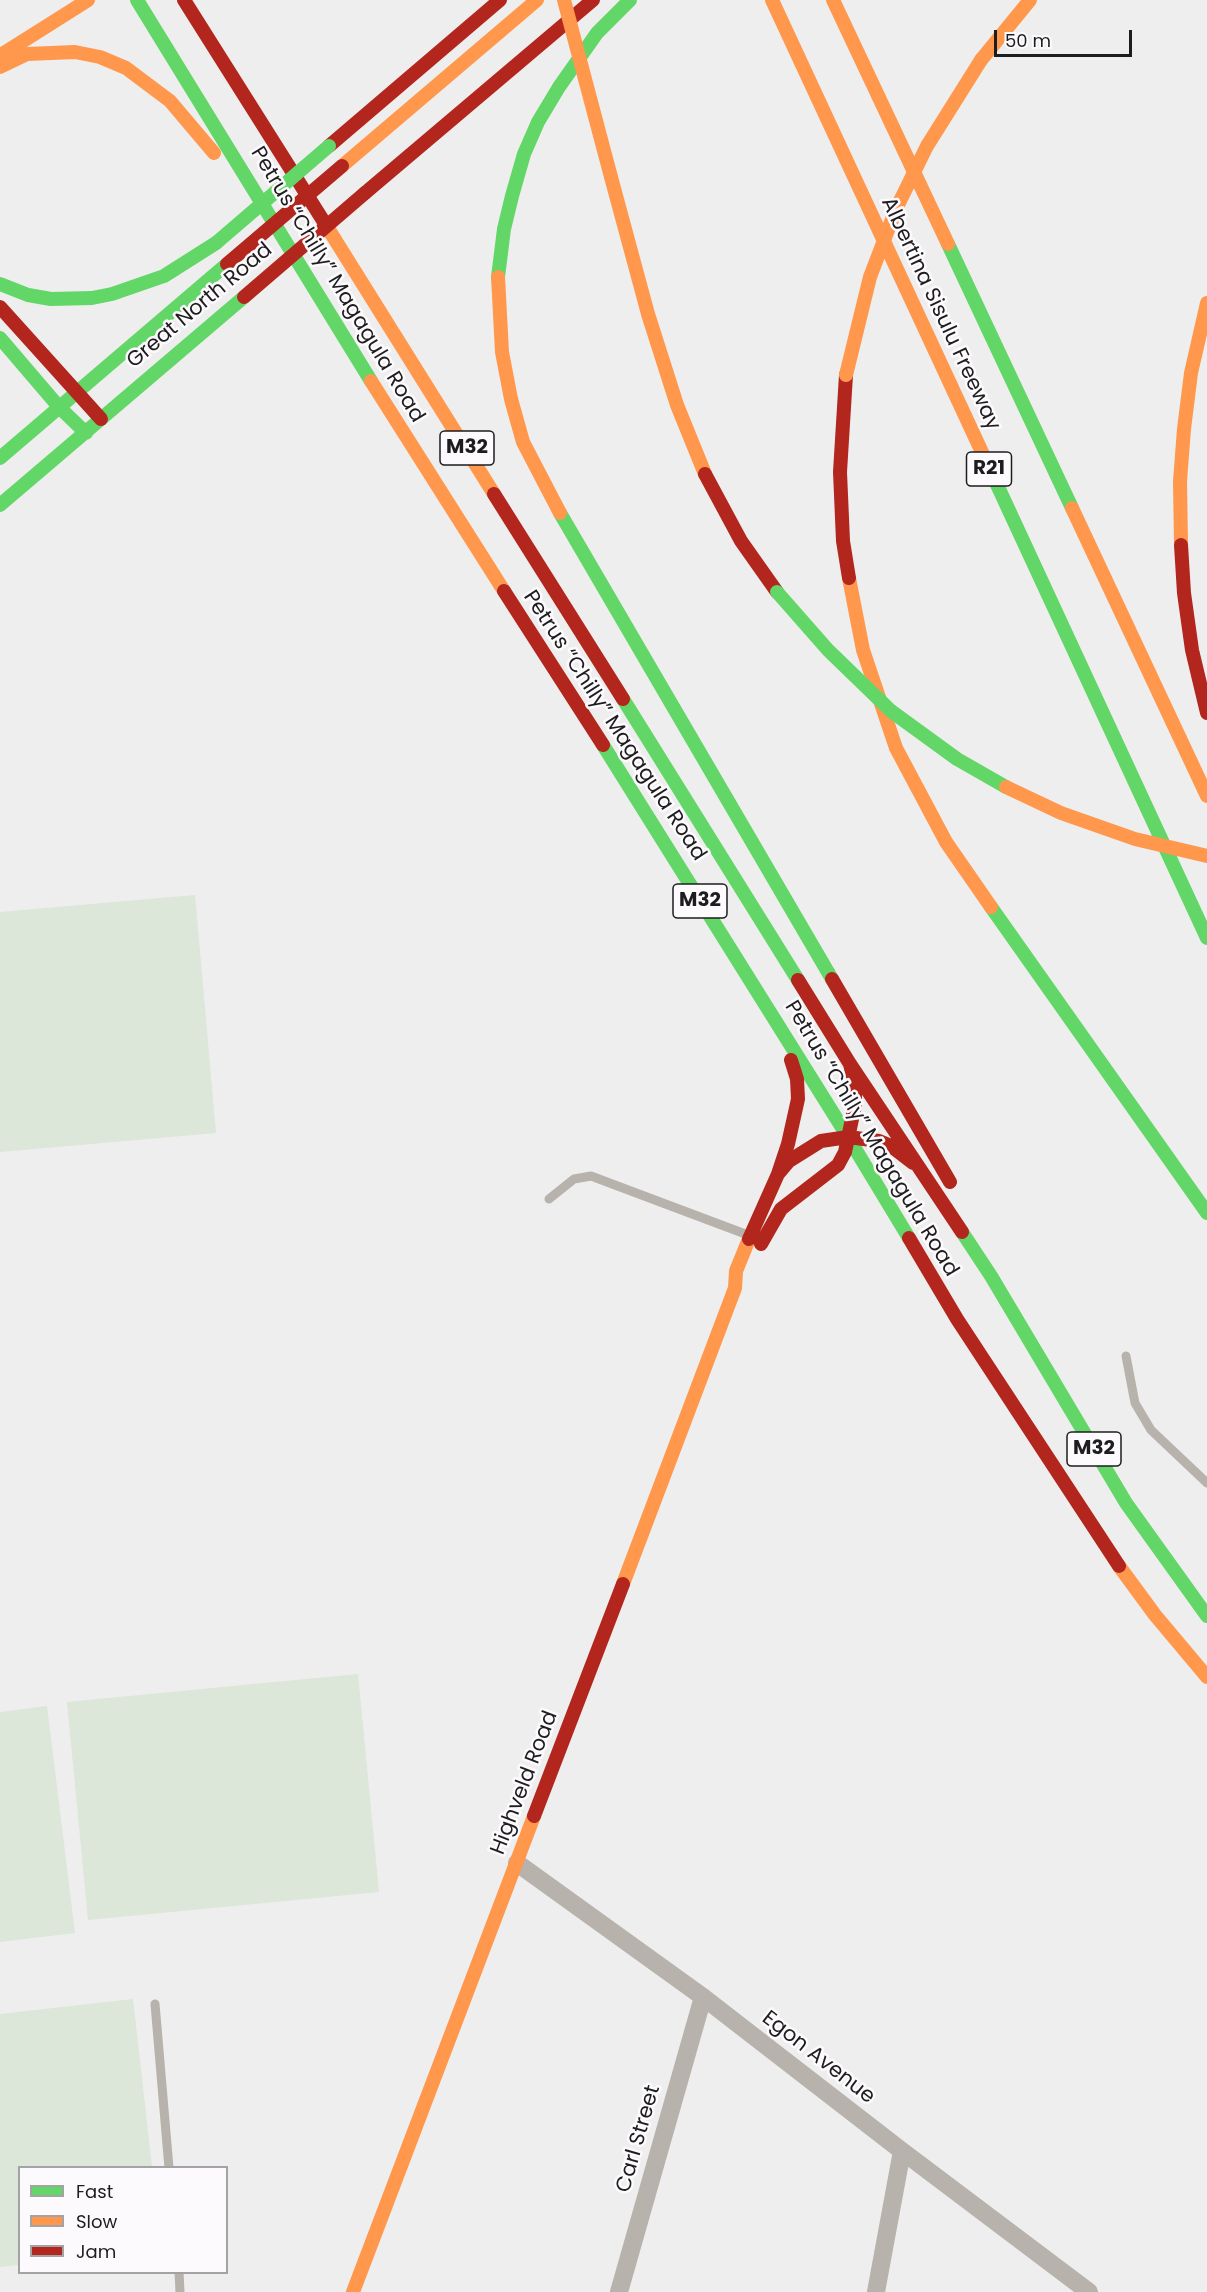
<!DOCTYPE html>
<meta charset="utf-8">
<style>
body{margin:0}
#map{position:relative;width:1207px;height:2292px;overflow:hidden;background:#eee;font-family:Poppins,sans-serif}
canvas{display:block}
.legend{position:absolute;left:18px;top:2166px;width:210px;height:108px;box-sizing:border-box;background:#fcfafd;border:2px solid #a3a2a4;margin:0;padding:8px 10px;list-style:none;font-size:18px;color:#1e1d1e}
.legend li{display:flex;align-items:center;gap:12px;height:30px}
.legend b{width:30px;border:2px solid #a3a2a4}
.scale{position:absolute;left:994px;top:30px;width:138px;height:27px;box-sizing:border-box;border:3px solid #1e1d1e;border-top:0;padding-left:8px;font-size:18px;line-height:21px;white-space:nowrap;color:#1e1d1e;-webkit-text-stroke:4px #fcfafd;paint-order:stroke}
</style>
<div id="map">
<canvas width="1207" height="2292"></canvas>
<ul class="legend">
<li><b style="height:8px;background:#63d668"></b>Fast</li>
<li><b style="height:8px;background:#ff974d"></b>Slow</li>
<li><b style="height:8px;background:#b3261e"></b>Jam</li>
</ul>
<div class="scale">50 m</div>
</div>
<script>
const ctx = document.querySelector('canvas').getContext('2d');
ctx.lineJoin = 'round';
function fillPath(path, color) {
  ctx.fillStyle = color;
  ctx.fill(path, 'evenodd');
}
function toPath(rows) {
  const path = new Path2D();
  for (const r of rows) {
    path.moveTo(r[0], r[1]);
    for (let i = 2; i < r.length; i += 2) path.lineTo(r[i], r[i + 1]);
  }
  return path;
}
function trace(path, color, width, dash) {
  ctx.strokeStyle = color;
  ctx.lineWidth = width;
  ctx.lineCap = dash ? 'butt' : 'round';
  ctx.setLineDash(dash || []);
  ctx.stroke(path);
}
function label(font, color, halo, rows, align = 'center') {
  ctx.font = font + ' Poppins,sans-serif';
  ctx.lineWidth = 5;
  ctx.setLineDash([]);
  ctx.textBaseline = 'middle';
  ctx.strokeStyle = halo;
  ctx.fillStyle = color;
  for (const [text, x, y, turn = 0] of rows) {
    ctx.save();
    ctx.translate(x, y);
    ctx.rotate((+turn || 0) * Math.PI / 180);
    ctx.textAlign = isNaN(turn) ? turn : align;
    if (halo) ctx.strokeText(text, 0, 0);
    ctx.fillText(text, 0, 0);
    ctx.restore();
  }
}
fillPath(toPath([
 [195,895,216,1133,0,1152,0,912],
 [358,1674,379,1892,88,1920,67,1702],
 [47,1706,75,1933,0,1942,0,1712],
 [133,1999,152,2167,20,2168,19,2265,0,2267,0,2014]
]), '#dce6d9');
trace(toPath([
 [549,1199,574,1179,591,1176,748,1235],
 [1126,1356,1135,1403,1151,1430,1207,1483],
 [155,2004,169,2168],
 [179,2272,180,2292]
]), '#b7b2ab', 9);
trace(toPath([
 [517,1863,703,1997,902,2151,1089,2292],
 [619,2292,703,1997],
 [876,2292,902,2151]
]), '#b7b2ab', 18);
trace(toPath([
 [137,0,371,381],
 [948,244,1072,508],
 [498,277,504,229,512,196,524,154,538,122,559,87,597,33,630,0],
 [0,284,28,295,51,299,92,298,112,294,164,276,216,243],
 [0,338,59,407,86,433],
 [0,458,227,264],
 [987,463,1207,938],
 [0,505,244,297],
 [560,513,832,979],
 [623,699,798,980],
 [603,745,848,1137,909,1238],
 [991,907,1207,1213],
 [962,1232,991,1276,1126,1503,1207,1616]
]), '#63d668', 14);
trace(toPath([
 [772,0,987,463],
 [833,0,948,244],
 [1,55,88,0],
 [981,60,1030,0],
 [0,67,27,54,75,52,100,57,126,68,170,101,214,153],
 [342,166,537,0],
 [611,177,648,314,677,405,705,474],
 [324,222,494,494],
 [498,277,502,352,511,399,523,442,560,513],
 [371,381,504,591],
 [1072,508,1207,796],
 [1181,545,1180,481,1184,429,1191,373,1207,303],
 [849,578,863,650,896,748,946,842,991,907],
 [1119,1566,1155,1615,1207,1677],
 [623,1584,735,1288,736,1271,749,1239],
 [353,2292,534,1816]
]), '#ff974d', 14);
trace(toPath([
 [184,0,324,222],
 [329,146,500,0],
 [365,193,593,0],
 [0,307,101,419],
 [846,375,840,472,843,541,849,578],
 [705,474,741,541,777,592],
 [494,494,623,699],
 [1181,545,1184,593,1192,650,1207,713],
 [504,591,603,745],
 [832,979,950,1182],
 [798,980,850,1064,962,1232],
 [778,1174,788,1144,798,1099,797,1079,791,1060],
 [909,1238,957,1319,1119,1566],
 [749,1239,778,1174,789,1161,821,1141,848,1137,879,1141,891,1146,913,1163],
 [761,1244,781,1209,838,1165,845,1152,855,1105,855,1086,850,1064],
 [534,1816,623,1584]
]), '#b3261e', 14);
trace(toPath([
 [216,243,329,146],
 [777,592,828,650,891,711,957,759,1006,787]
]), '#63d668', 14);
trace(toPath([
 [564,0,611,177],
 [846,375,870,277,896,209,927,146,981,60],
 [1006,787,1061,813,1135,839,1207,856]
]), '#ff974d', 14);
trace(toPath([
 [227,264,342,166],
 [244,297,365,193]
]), '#b3261e', 14);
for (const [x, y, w] of [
 [467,448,54],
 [989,469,45],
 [700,901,54],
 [1094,1449,54]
]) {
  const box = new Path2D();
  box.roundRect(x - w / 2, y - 17, w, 34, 4.5);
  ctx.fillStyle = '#fcfafd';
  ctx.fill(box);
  trace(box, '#1e1d1e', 1.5);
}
label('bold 20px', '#1e1d1e', null, [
 ["M32",467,448],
 ["R21",989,469],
 ["M32",700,901],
 ["M32",1094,1449]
]);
label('21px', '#1e1d1e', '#fcfafd', [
 ["Petrus “Chilly” Magagula Road",337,285,59],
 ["Great North Road",200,306,-40],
 ["Albertina Sisulu Freeway",940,314,65],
 ["Petrus “Chilly” Magagula Road",614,726,57],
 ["Petrus “Chilly” Magagula Road",871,1139,59],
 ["Highveld Road",525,1783,-69],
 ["Egon Avenue",818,2058,38],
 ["Carl Street",639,2139,-74]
]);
</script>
